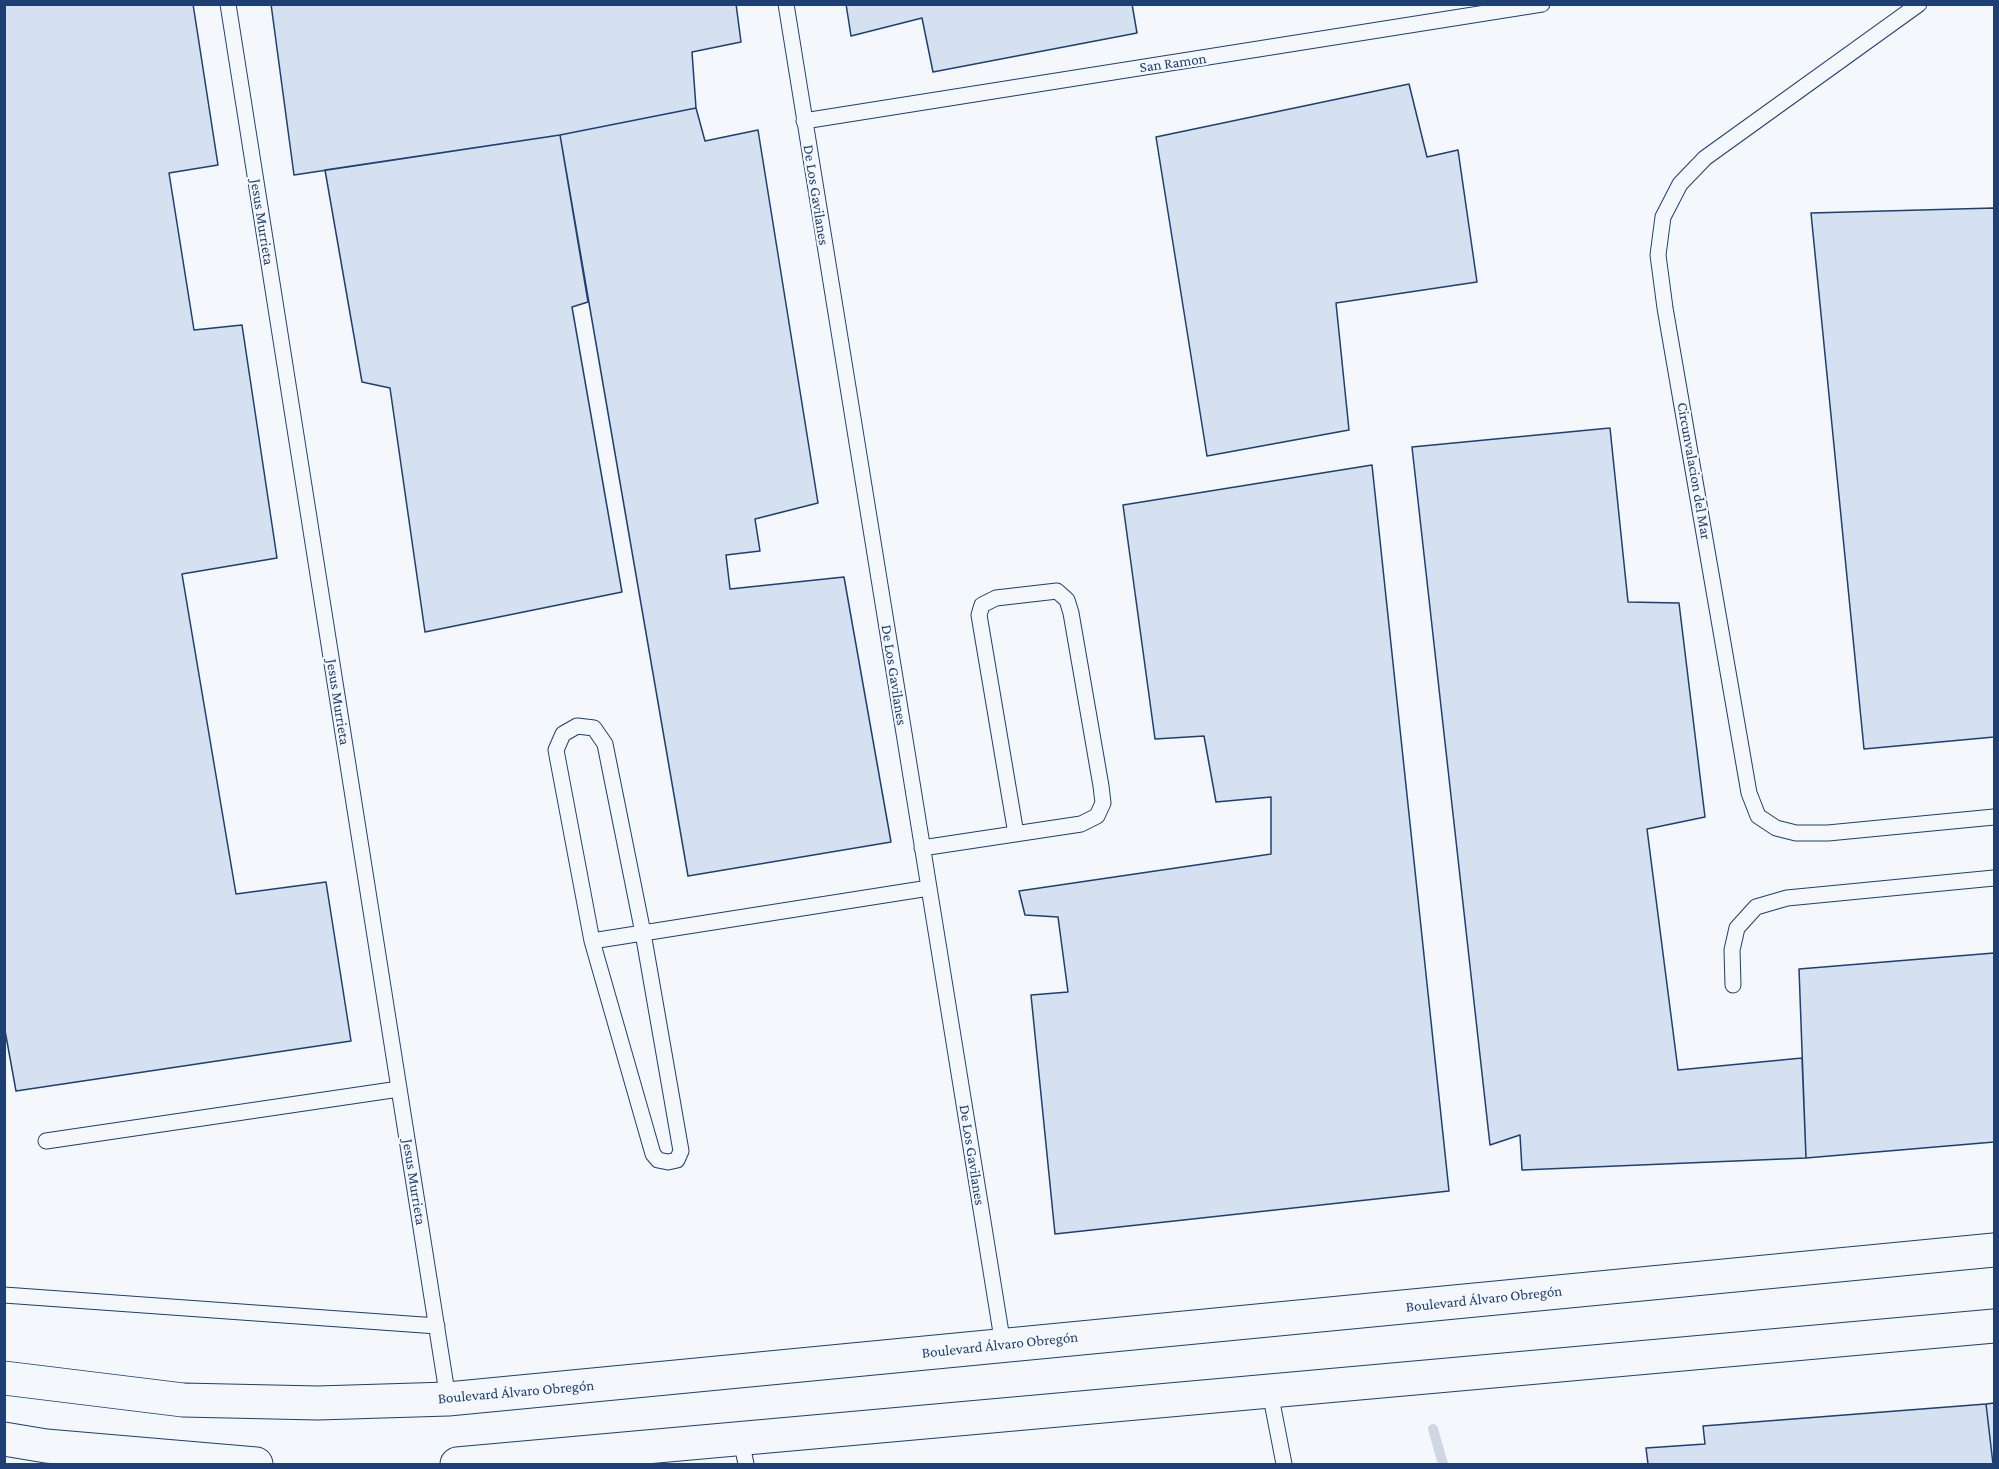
<!DOCTYPE html>
<meta charset="utf-8">
<style>
body{margin:0}
#map{position:relative;width:1999px;height:1469px;overflow:hidden;background:#f4f7fb;font-family:"Crimson Pro",serif}
canvas{display:block}
.frame{position:absolute;inset:0;border:6px solid #1d3f73;pointer-events:none}
</style>
<div id="map">
<canvas width="1999" height="1469"></canvas>
<div class="frame"></div>
</div>
<script>
const ctx = document.querySelector('canvas').getContext('2d');
ctx.lineJoin = 'round';
function toPath(rows) {
  const path = new Path2D();
  for (const r of rows) {
    path.moveTo(r[0], r[1]);
    for (let i = 2; i < r.length; i += 2) path.lineTo(r[i], r[i + 1]);
  }
  return path;
}
function trace(path, color, width, dash) {
  ctx.strokeStyle = color;
  ctx.lineWidth = width;
  ctx.lineCap = dash ? 'butt' : 'round';
  ctx.setLineDash(dash || []);
  ctx.stroke(path);
}
function fillPath(path, color) {
  ctx.fillStyle = color;
  ctx.fill(path, 'evenodd');
}
function label(font, color, halo, rows, align = 'center') {
  ctx.font = font + ' "Crimson Pro",serif';
  ctx.lineWidth = 4.5;
  ctx.setLineDash([]);
  ctx.textBaseline = 'middle';
  ctx.strokeStyle = halo;
  ctx.fillStyle = color;
  for (const [text, x, y, turn = 0] of rows) {
    ctx.save();
    ctx.translate(x, y);
    ctx.rotate((+turn || 0) * Math.PI / 180);
    ctx.textAlign = isNaN(turn) ? turn : align;
    if (halo) ctx.strokeText(text, 0, 0);
    ctx.fillText(text, 0, 0);
    ctx.restore();
  }
}
trace(toPath([
 [1433,1429,1443,1464]
]), '#cfd7e4', 10);
const building = toPath([
 [4,4,193,4,218,165,169,173,194,330,242,325,277,558,182,574,236,894,326,882,351,1041,16,1091,4,1025,4,4],
 [271,4,736,4,741,42,692,52,696,108,560,135,294,175,271,4],
 [846,4,1132,4,1137,33,933,72,922,18,851,36,846,4],
 [1409,84,1427,157,1458,150,1477,282,1336,303,1349,430,1207,456,1156,137,1409,84],
 [696,108,705,141,758,130,818,503,755,519,760,551,726,555,730,589,844,577,891,842,688,876,560,135,696,108],
 [560,135,588,302,572,307,622,592,425,632,390,388,362,382,325,170,560,135],
 [1994,208,1994,737,1864,749,1811,213,1994,208],
 [1610,428,1628,602,1679,603,1705,817,1647,829,1678,1070,1802,1058,1806,1158,1522,1170,1520,1135,1490,1145,1412,447,1610,428],
 [1372,465,1449,1191,1055,1234,1031,995,1068,992,1058,917,1025,915,1019,891,1271,854,1271,797,1216,802,1204,736,1155,739,1123,505,1372,465],
 [1994,953,1994,1142,1806,1158,1799,969,1994,953],
 [1994,1403,1994,1464,1993,1464,1986,1404,1994,1403],
 [1986,1404,1993,1464,1648,1464,1646,1448,1705,1444,1703,1426,1986,1404]
]);
fillPath(building, '#d5e0f0');
trace(building, '#1d3f73', 1.5);
const lane = toPath([
 [228,4,448,1399],
 [786,4,1003,1345],
 [1919,4,1705,158,1680,184,1663,217,1658,255,1665,308,1749,793,1758,816,1776,828,1796,833,1828,833,1994,817],
 [804,121,1542,4],
 [577,726,594,728,605,744,643,933,681,1151,677,1160,668,1162,658,1160,653,1154,592,941,556,750,563,734,577,726],
 [922,848,1081,824,1097,816,1103,803,1101,786,1071,613,1067,600,1057,591,996,598,982,605,979,615,1016,834],
 [592,941,929,888],
 [1733,985,1732,950,1737,928,1756,907,1787,898,1994,878],
 [46,1141,399,1089],
 [4,1295,437,1326],
 [1270,1392,1284,1464],
 [741,1440,746,1464]
]);
const highway = toPath([
 [4,1378,183,1400,318,1403,448,1399,1994,1250],
 [4,1439,46,1446,256,1464],
 [457,1464,1994,1326]
]);
trace(lane, '#1d3f73', 17);
trace(highway, '#1d3f73', 35);
trace(lane, '#f4f7fb', 15);
trace(highway, '#f4f7fb', 33);
label('15px', '#1d3f73', '#f4f7fb', [
 ["San Ramon",1173,63,-8],
 ["De Los Gavilanes",816,195,81],
 ["Jesus Murrieta",262,222,81],
 ["Circunvalacion del Mar",1694,471,80],
 ["De Los Gavilanes",894,675,81],
 ["Jesus Murrieta",338,702,81],
 ["De Los Gavilanes",972,1155,81],
 ["Jesus Murrieta",414,1182,81],
 ["Boulevard Álvaro Obregón",1484,1299,-6],
 ["Boulevard Álvaro Obregón",1000,1345,-6],
 ["Boulevard Álvaro Obregón",516,1392,-5]
]);
</script>
